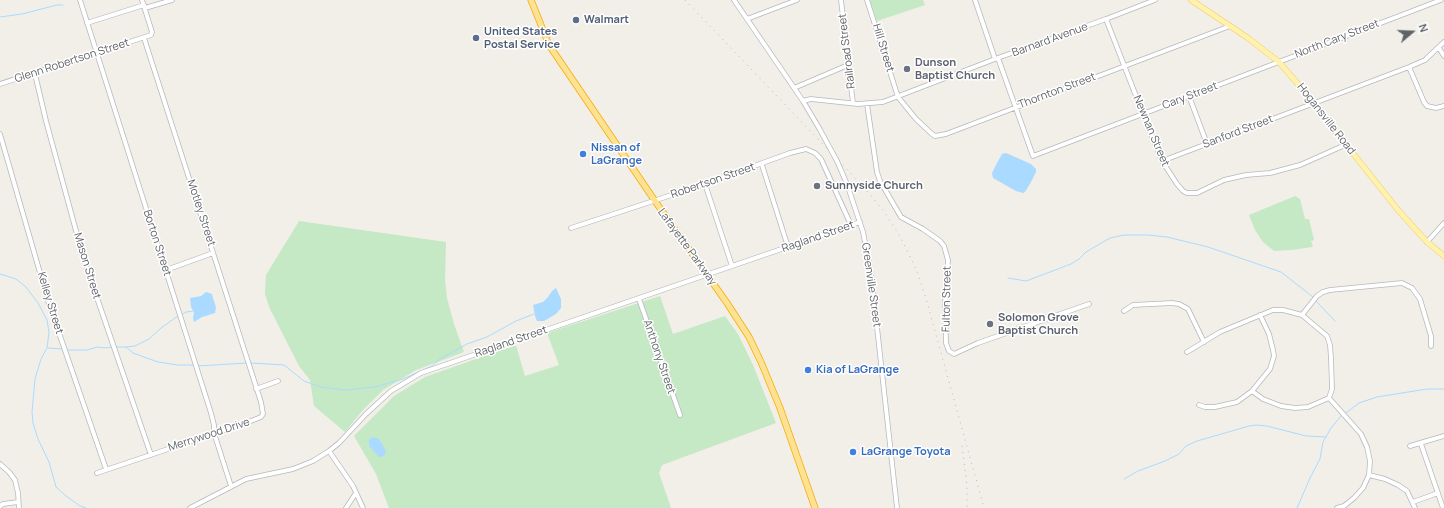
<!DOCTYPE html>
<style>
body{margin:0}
#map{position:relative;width:1444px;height:508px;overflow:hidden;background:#f1efe8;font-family:Manrope,sans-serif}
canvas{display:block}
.north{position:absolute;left:1392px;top:12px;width:40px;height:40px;-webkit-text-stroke:3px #fff;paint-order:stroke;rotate:71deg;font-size:11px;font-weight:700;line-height:16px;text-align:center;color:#5f6368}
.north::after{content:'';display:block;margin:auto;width:14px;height:18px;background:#5f6368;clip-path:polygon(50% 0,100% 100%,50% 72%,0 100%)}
</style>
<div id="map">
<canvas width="1444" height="508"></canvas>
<div class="north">N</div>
</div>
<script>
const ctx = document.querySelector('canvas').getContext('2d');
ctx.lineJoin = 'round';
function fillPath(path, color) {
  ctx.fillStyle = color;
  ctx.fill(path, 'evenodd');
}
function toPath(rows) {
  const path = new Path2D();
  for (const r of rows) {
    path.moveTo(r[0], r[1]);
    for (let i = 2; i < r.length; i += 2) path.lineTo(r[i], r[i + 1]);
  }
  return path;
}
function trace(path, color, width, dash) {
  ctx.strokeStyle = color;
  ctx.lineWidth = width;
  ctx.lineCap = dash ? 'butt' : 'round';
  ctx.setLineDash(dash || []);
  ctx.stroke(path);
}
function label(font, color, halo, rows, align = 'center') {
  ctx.font = font + ' Manrope,sans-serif';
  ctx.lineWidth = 3;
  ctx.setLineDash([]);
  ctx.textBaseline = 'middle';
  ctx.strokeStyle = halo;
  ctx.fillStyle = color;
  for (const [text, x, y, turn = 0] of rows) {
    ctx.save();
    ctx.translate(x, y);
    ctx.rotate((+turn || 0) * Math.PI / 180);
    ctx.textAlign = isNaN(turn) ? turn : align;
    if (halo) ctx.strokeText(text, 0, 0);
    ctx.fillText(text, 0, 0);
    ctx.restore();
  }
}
fillPath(toPath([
 [870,0,923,0,925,5,877,21],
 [1295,196,1300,199,1305,219,1309,219,1314,240,1311,241,1313,247,1291,250,1274,251,1263,242,1255,230,1249,215],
 [299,221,446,242,445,280,447,298,454,324,464,352,416,370,383,390,362,411,345,432,314,406,310,380,299,366,270,309,265,294,266,275],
 [660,296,673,334,725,316,738,334,753,365,776,423,662,465,659,473,671,508,389,508,376,474,354,436,394,396,425,377,516,345,525,376,559,365,547,333]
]), '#c5e8c5');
fillPath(toPath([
 [1006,153,1031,164,1036,169,1036,172,1031,182,1025,192,1023,193,1016,191,993,178,992,173,996,165,1002,154],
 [556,288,561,299,561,308,556,314,544,321,537,321,535,316,533,305,543,302,548,297,552,291],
 [206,292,212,294,213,298,216,307,215,313,202,317,194,322,193,318,194,312,191,307,190,298,201,296],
 [373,437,379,439,385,449,386,451,384,456,380,457,378,456,369,446,369,439]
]), '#aadaff');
trace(toPath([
 [0,17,22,14,57,5,63,5],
 [0,274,16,279,26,287,38,303,47,320,49,332,47,348,41,359,35,379,32,412,33,423,38,439,49,462,56,487,66,496,80,506,86,508],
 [1008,278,1026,281,1071,264,1079,259,1086,252,1110,238,1124,235,1148,235,1167,237,1208,247,1281,272,1313,297],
 [1316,301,1335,321],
 [181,315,186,312,194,311],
 [115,347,126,347,135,346,149,339,161,328,178,316],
 [126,347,133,353,158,362,178,365,194,365],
 [48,348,63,349],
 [66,350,87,350,97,347,105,348,112,347],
 [251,363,284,365,304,381,320,387,346,390,375,387,403,379,432,366,440,359,467,344,487,337,516,321,534,314],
 [197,366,247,363],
 [1346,413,1359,403,1377,397,1427,389,1444,389],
 [1124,479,1138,471,1165,461,1179,454,1186,446,1197,441,1249,426,1256,425,1267,426,1306,436,1326,437],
 [1297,508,1310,478,1320,459,1323,442,1331,428,1341,416]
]), '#aadaff', 1);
const minor = toPath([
 [80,0,211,413,214,425,214,433,231,486],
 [734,0,803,101,819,128],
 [841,0,853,103],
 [867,0,898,97,916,119,932,134,935,136,946,134,1230,26],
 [975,0,995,59],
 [145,8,172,0],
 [747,19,797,0],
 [1106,19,1143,114,1162,161,1177,184,1183,191,1187,193,1197,193,1224,180,1246,175,1270,173,1300,165,1345,145],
 [87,23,144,5],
 [1439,48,1444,56],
 [998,58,1033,156,1441,0],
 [1409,67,1424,102,1427,106,1436,108,1444,106],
 [35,74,46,121,84,260,151,455],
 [0,84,151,35,152,32,142,0],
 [794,88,848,65],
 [1189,96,1207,144],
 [803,101,811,99,858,104,883,102,995,59,1106,19,1155,0],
 [867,104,877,172,880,181,901,217,923,229,940,241,944,246,948,260,945,303,946,343,949,351,954,354,978,343,1089,304],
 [0,134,49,304,106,469],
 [1162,161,1409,67,1425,60,1444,42],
 [762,165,788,247],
 [705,184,732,266],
 [847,184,863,232,871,273,897,508],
 [571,228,702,185,790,153,806,149,815,153,821,159,851,225],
 [1427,242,1444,223],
 [166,270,213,253],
 [639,299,680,415],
 [1124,311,1133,305,1172,303,1179,304,1188,309,1204,342],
 [1302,315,1317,296,1323,292,1330,290,1402,283,1412,288,1420,299,1431,336,1431,346],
 [1187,352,1220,332,1273,310,1283,310,1302,315,1327,336,1330,345,1331,358,1332,389,1329,398,1308,407,1295,408,1281,406,1263,399,1252,391],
 [256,389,278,381],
 [1329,398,1361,434,1367,447,1370,461,1369,475,1363,488,1354,498,1344,506,1337,508],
 [1199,405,1205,407,1215,407,1237,402,1252,391,1270,369,1274,356,1273,350,1269,334,1260,315],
 [1421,444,1443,508],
 [1410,446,1444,436],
 [329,451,353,486,363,508],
 [0,464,9,472,15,480,18,493,19,508],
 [97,473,251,421,261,417,263,414,261,402,144,38],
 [1369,475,1385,479,1398,485,1407,491,1415,508],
 [1413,502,1438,493],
 [0,506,3,504,18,502],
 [190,508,246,479,293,469,313,461,329,451,339,443,366,414,391,391,421,373,860,222],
 [346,508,356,493]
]);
const major = toPath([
 [1191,0,1248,38,1279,62,1298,84,1398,210,1427,242,1444,256]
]);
const highway = toPath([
 [531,0,549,45,655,201,727,303,749,337,761,362,780,408,815,508]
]);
trace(minor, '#b5b8bc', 5.5);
trace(major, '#f2c960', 6);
trace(highway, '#f9ab00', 7);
trace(minor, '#fff', 4);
trace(major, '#fff2af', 5);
trace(highway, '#fde293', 5.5);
trace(toPath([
 [685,0,860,183,883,210,900,236,916,269,925,295,984,508],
 [962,446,967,486,967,508]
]), '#b6b7b8', 1, [1, 5]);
const minorBridge = toPath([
 [819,128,837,161,847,184]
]);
trace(minorBridge, '#b5b8bc', 5.5, []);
trace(minorBridge, '#fff', 4);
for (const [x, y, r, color] of [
 [576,20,4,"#5c6f8a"],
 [476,38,4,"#5c6f8a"],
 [907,69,4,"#6b7280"],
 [583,154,4,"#3f7fe0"],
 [817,186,4,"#6b7280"],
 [990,324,4,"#6b7280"],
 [808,370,4,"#3f7fe0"],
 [853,452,4,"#3f7fe0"]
]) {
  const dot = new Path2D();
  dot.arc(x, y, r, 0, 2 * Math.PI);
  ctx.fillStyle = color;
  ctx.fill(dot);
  trace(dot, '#fff', 1.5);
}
label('bold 11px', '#4e5e75', '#fff', [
 ["Walmart",584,20],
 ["United States",484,32],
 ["Postal Service",484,45]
], 'left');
label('11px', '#5f6368', '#fff', [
 ["North Cary Street",1337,39,-21],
 ["Barnard Avenue",1050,40,-20],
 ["Hill Street",883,48,73],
 ["Railroad Street",847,51,-97],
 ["Glenn Robertson Street",72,61,-18],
 ["Thornton Street",1057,91,-21],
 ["Cary Street",1190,96,-21],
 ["Hogansville Road",1326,119,52],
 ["Newnan Street",1151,131,67],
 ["Sanford Street",1238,132,-21],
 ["Robertson Street",713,181,-19],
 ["Motley Street",201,213,72],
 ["Ragland Street",818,237,-19],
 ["Borton Street",157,243,72],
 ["Lafayette Parkway",687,247,54],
 ["Mason Street",87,266,73],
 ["Greenville Street",871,285,82],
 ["Fulton Street",947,299,-89],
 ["Kelley Street",50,303,73],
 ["Ragland Street",511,342,-19],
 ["Anthony Street",659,357,71],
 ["Merrywood Drive",209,435,-18]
]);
label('bold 11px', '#5b616d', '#fff', [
 ["Dunson",915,63],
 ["Baptist Church",915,76],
 ["Sunnyside Church",825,186],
 ["Solomon Grove",998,318],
 ["Baptist Church",998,331]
], 'left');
label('bold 11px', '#366cbe', '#fff', [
 ["Nissan of",591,148],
 ["LaGrange",591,161],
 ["Kia of LaGrange",816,370],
 ["LaGrange Toyota",861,452]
], 'left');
</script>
